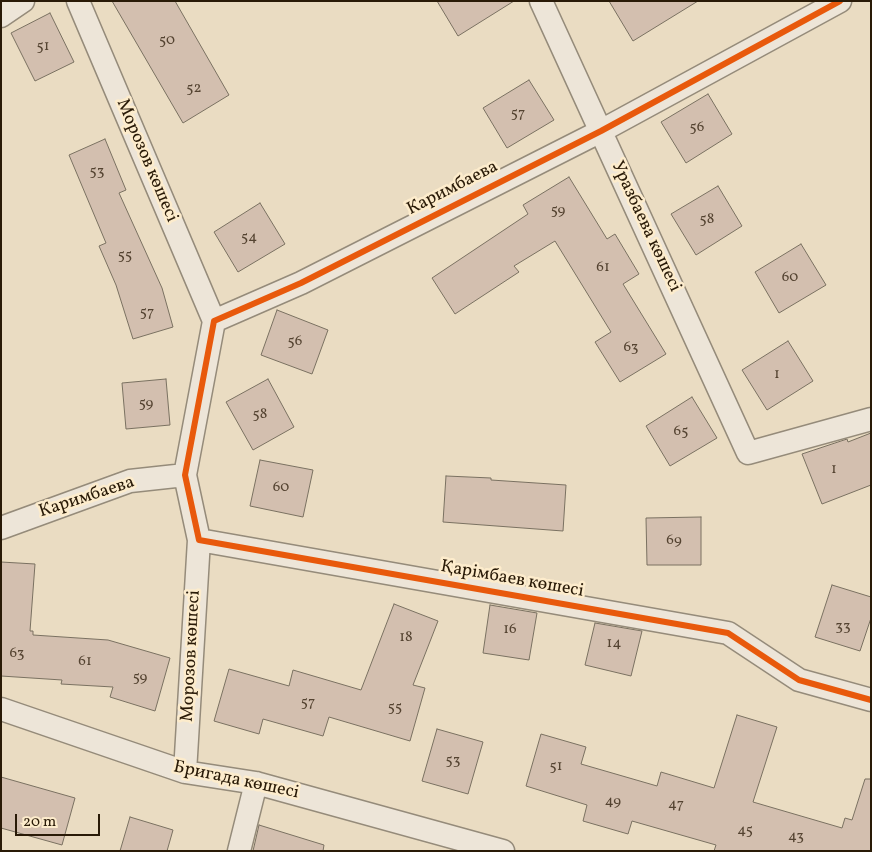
<!DOCTYPE html>
<meta charset="utf-8">
<style>
body{margin:0}
#map{position:relative;width:872px;height:852px;overflow:hidden;background:#eadcc2;font-family:Vollkorn,serif}
canvas{display:block}
.frame{position:absolute;inset:0;border:2px solid #291a07;pointer-events:none}
.scale{position:absolute;left:15px;top:814px;width:85px;height:22px;box-sizing:border-box;border:2px solid #291a07;border-top:0;padding-left:6px;font-size:15px;line-height:18px;white-space:nowrap;color:#291a07;-webkit-text-stroke:4px #fdeccc;paint-order:stroke}
</style>
<div id="map">
<canvas width="872" height="852"></canvas>
<div class="frame"></div>
<div class="scale">20 m</div>
</div>
<script>
const ctx = document.querySelector('canvas').getContext('2d');
ctx.lineJoin = 'round';
function fillPath(path, color) {
  ctx.fillStyle = color;
  ctx.fill(path, 'evenodd');
}
function toPath(rows) {
  const path = new Path2D();
  for (const r of rows) {
    path.moveTo(r[0], r[1]);
    for (let i = 2; i < r.length; i += 2) path.lineTo(r[i], r[i + 1]);
  }
  return path;
}
function trace(path, color, width, dash) {
  ctx.strokeStyle = color;
  ctx.lineWidth = width;
  ctx.lineCap = dash ? 'butt' : 'round';
  ctx.setLineDash(dash || []);
  ctx.stroke(path);
}
function label(font, color, halo, rows, align = 'center') {
  ctx.font = font + ' Vollkorn,serif';
  ctx.lineWidth = 5;
  ctx.setLineDash([]);
  ctx.textBaseline = 'middle';
  ctx.strokeStyle = halo;
  ctx.fillStyle = color;
  for (const [text, x, y, turn = 0] of rows) {
    ctx.save();
    ctx.translate(x, y);
    ctx.rotate((+turn || 0) * Math.PI / 180);
    ctx.textAlign = isNaN(turn) ? turn : align;
    if (halo) ctx.strokeText(text, 0, 0);
    ctx.fillText(text, 0, 0);
    ctx.restore();
  }
}
const building = toPath([
 [112,1,175,1,229,95,183,123,112,1],
 [437,1,514,1,458,36,437,1],
 [609,1,698,1,633,41,609,1],
 [50,13,74,62,35,81,11,33,50,13],
 [529,80,554,120,507,148,483,108,529,80],
 [708,94,732,134,686,163,661,122,708,94],
 [105,139,126,190,119,193,162,288,173,327,133,339,116,285,99,246,106,243,69,155,105,139],
 [569,177,607,239,615,234,639,274,623,284,666,354,620,382,595,342,611,332,555,241,514,266,519,272,455,314,432,278,528,214,523,205,569,177],
 [718,186,742,226,696,255,671,214,718,186],
 [260,203,285,244,238,272,214,232,260,203],
 [801,244,826,285,779,313,755,272,801,244],
 [277,310,328,330,312,374,261,355,277,310],
 [788,341,813,381,767,410,742,370,788,341],
 [166,379,170,425,126,429,122,383,166,379],
 [268,379,294,427,253,450,226,402,268,379],
 [692,397,717,438,670,466,646,426,692,397],
 [871,433,871,485,822,504,802,454,847,439,848,442,871,433],
 [260,460,313,470,303,517,250,506,260,460],
 [446,476,491,478,491,480,566,485,563,531,443,522,446,476],
 [701,517,701,565,647,565,646,518,701,517],
 [1,562,35,564,30,631,33,631,33,635,108,640,170,658,155,711,110,697,113,687,61,684,62,680,1,676,1,562],
 [832,585,871,597,871,618,860,651,815,637,832,585],
 [394,604,438,621,413,685,425,688,410,741,329,717,323,736,263,719,259,734,214,721,229,669,289,686,293,670,361,690,394,604],
 [490,605,537,613,529,660,483,653,490,605],
 [595,623,642,631,631,676,585,665,595,623],
 [737,715,777,727,753,802,842,828,845,818,852,820,865,779,871,779,871,851,714,851,716,845,632,821,628,834,583,821,587,805,526,786,541,734,586,747,581,764,657,786,661,772,714,788,737,715],
 [437,729,483,742,468,794,422,781,437,729],
 [1,777,75,798,62,845,1,828,1,777],
 [130,817,173,830,167,851,120,851,130,817],
 [259,825,324,845,323,851,253,851,259,825]
]);
fillPath(building, '#d3bfaf');
trace(building, '#7a7161', 1);
const street = toPath([
 [78,1,214,321],
 [541,1,748,453,871,419],
 [1,16,23,1],
 [214,321,185,475,199,540,728,633,799,680,871,700],
 [214,321,301,283,601,131,840,1],
 [1,528,130,481,185,475],
 [1,709,185,772,256,783,503,851],
 [185,772,199,540],
 [239,851,256,783]
]);
trace(street, '#958b7a', 25);
trace(street, '#ede5d8', 22);
trace(toPath([
 [840,1,601,131,301,283,214,321,185,475,199,540,728,633,799,680,871,700]
]), '#e8590c', 6);
label('15px', '#544331', null, [
 ["50",167,41],
 ["51",43,47],
 ["52",194,89],
 ["57",518,114],
 ["56",697,128],
 ["53",97,172],
 ["59",558,211],
 ["58",707,220],
 ["54",249,238],
 ["55",125,256],
 ["61",603,268],
 ["60",790,278],
 ["57",147,313],
 ["56",295,342],
 ["63",631,348],
 ["1",777,375],
 ["59",146,404],
 ["58",260,415],
 ["65",681,432],
 ["1",834,470],
 ["60",281,488],
 ["69",674,541],
 ["33",843,627],
 ["16",510,630],
 ["18",406,638],
 ["14",614,644],
 ["63",17,654],
 ["61",85,662],
 ["59",140,678],
 ["57",308,703],
 ["55",395,708],
 ["53",453,761],
 ["51",556,767],
 ["49",613,802],
 ["47",676,805],
 ["45",745,831],
 ["43",796,837]
]);
label('18px', '#291a07', '#fdeccc', [
 ["Морозов көшесі",146,161,67],
 ["Каримбаева",453,189,-27],
 ["Уразбаева көшесі",645,227,65],
 ["Каримбаева",87,498,-18],
 ["Қарімбаев көшесі",512,580,10],
 ["Морозов көшесі",192,656,-87],
 ["Бригада көшесі",236,781,12]
]);
</script>
